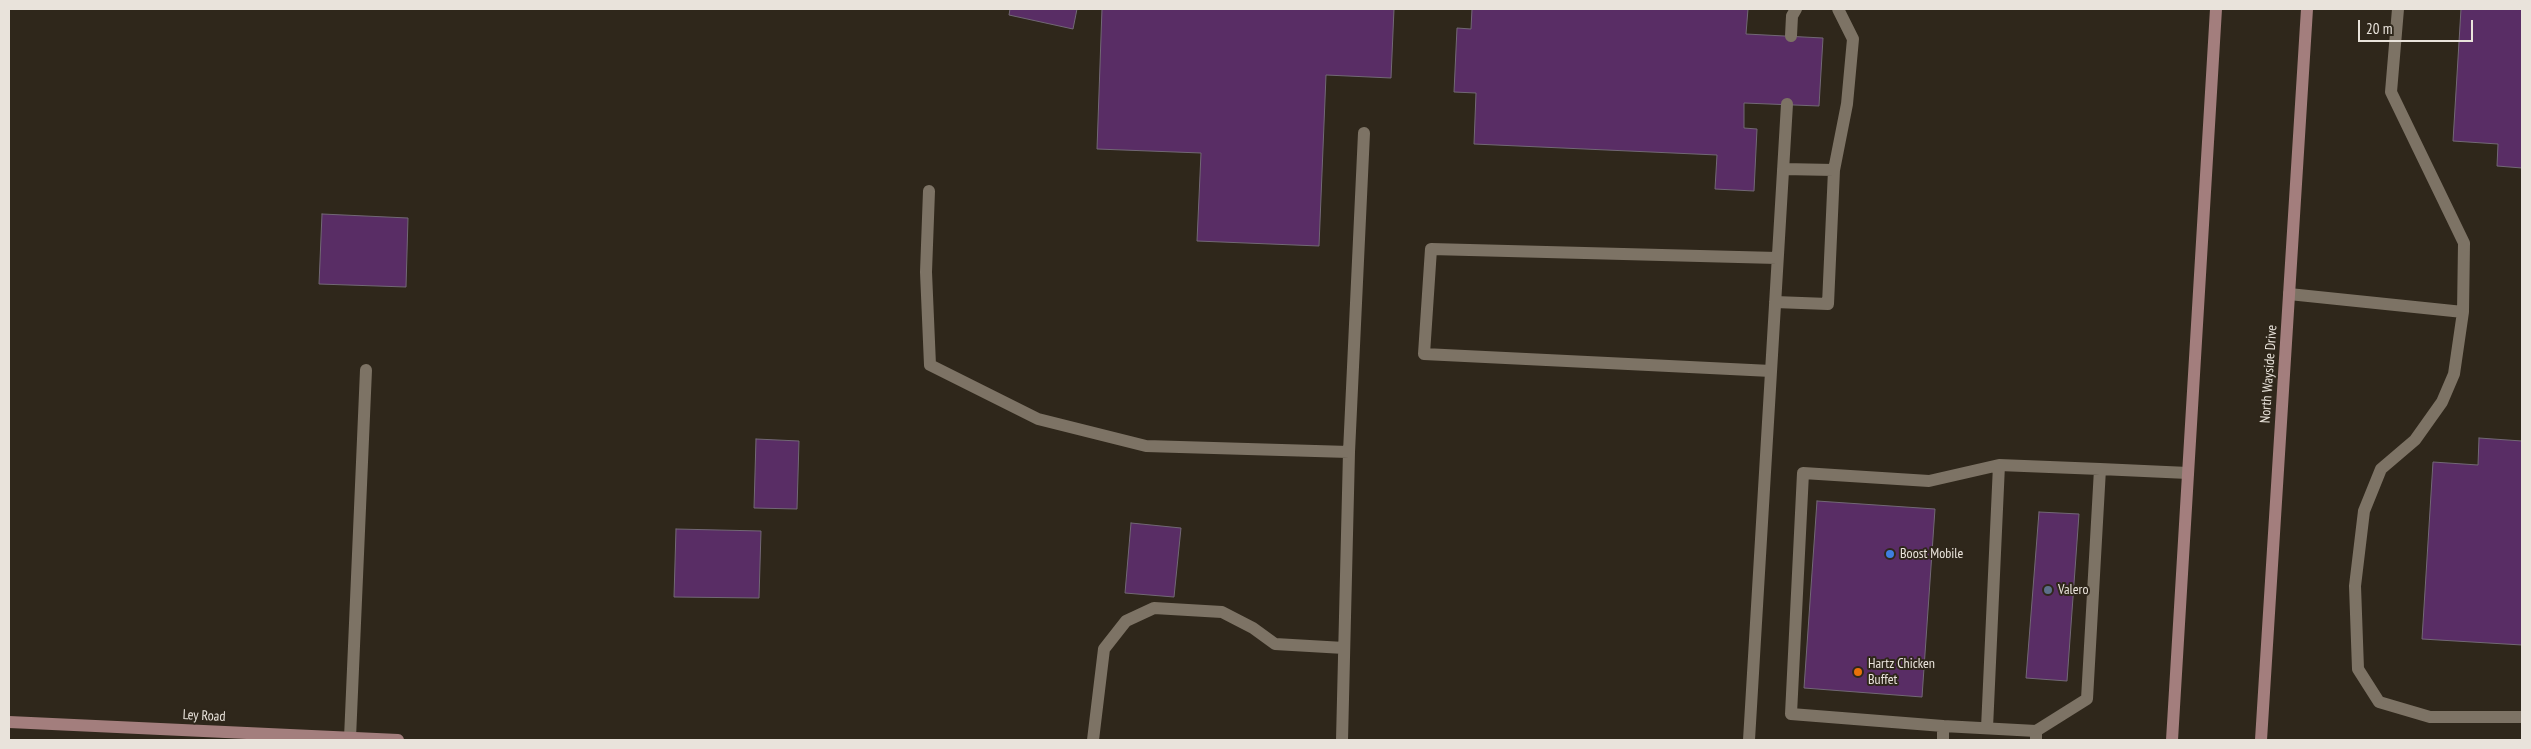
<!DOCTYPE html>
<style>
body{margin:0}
#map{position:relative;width:2531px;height:749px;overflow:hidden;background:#2f271b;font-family:"PT Sans Narrow",sans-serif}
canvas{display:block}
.frame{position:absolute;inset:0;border:10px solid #e9e3db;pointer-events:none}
.scale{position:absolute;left:2358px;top:20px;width:115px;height:22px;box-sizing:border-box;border:2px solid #e9e3db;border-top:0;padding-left:6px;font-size:15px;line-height:18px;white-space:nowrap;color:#e9e3db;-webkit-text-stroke:4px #2f271b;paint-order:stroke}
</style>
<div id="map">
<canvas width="2531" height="749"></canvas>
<div class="frame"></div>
<div class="scale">20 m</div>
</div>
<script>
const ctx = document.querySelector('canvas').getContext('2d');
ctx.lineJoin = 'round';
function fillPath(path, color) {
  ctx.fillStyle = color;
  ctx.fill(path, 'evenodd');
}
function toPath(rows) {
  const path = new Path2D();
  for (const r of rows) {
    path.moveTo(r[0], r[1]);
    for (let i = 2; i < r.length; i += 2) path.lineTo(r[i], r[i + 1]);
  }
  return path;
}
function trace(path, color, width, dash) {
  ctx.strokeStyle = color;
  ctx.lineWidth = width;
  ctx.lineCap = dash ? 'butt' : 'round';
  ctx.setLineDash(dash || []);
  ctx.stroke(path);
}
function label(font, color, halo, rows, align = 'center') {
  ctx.font = font + ' "PT Sans Narrow",sans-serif';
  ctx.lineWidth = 4;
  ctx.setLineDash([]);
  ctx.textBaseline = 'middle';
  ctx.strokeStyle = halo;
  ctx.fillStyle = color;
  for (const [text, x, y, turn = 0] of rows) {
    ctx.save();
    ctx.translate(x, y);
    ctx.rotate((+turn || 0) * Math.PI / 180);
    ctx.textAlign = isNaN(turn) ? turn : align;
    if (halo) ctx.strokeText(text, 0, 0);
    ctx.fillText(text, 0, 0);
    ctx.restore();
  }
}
const building = toPath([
 [1010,9,1077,9,1073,29,1009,15,1010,9],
 [1102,9,1394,9,1391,78,1326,75,1319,246,1197,241,1201,153,1097,149,1102,9],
 [1472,9,1748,9,1746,34,1823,38,1819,106,1744,103,1744,128,1757,129,1754,191,1715,189,1717,155,1474,144,1476,93,1454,92,1457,28,1471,29,1472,9],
 [2461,9,2522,9,2522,168,2497,166,2498,144,2453,141,2461,9],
 [322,214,408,218,406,287,319,284,322,214],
 [2479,438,2522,441,2522,645,2422,639,2433,462,2478,465,2479,438],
 [756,439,799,441,797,509,754,508,756,439],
 [1817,501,1935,509,1922,697,1804,688,1817,501],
 [2039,512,2079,514,2067,681,2026,678,2039,512],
 [1131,523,1181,528,1174,597,1125,593,1131,523],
 [676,529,761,531,759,598,674,597,676,529]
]);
fillPath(building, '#592d65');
trace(building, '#726875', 1);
trace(toPath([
 [2398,9,2391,92,2464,243,2463,312],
 [1791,36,1792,16,1796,9],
 [1783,169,1834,170],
 [929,191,926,272,930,365,1038,419,1146,446,1349,452],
 [2289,294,2463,312,2454,374,2442,402,2415,440,2381,469,2364,511,2355,586,2358,669,2379,702,2430,717,2522,717],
 [1775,302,1828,304,1834,170,1847,104,1853,39,1838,9],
 [1771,371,1424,354,1431,249,1777,258],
 [1943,726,1791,714,1803,473,1929,481,1999,465],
 [1987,728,1999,465,2100,469],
 [350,738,366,370],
 [1093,740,1104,649,1126,621,1154,608,1222,612,1253,628,1275,644,1344,648],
 [1342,740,1349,452,1364,133],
 [1749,740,1787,104],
 [1943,740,1943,726,2036,731],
 [2036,740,2036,731,2087,699,2100,469,2188,473]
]), '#7d7365', 12);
trace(toPath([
 [9,722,398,740],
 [2172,740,2216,9],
 [2261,740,2307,9]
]), '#a37e7d', 12);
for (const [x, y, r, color] of [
 [1890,554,5,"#3f7fe0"],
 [2048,590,5,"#5c6f8a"],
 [1858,672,5,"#e8710a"]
]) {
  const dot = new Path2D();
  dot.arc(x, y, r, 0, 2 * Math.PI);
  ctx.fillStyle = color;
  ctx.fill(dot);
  trace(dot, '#2f271b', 2);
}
label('14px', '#e9e3db', '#2f271b', [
 ["North Wayside Drive",2269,374,-86],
 ["Ley Road",204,716,3]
]);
label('14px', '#e9e3db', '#2f271b', [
 ["Boost Mobile",1900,554],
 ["Valero",2058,590],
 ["Hartz Chicken",1868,664],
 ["Buffet",1868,680]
], 'left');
</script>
